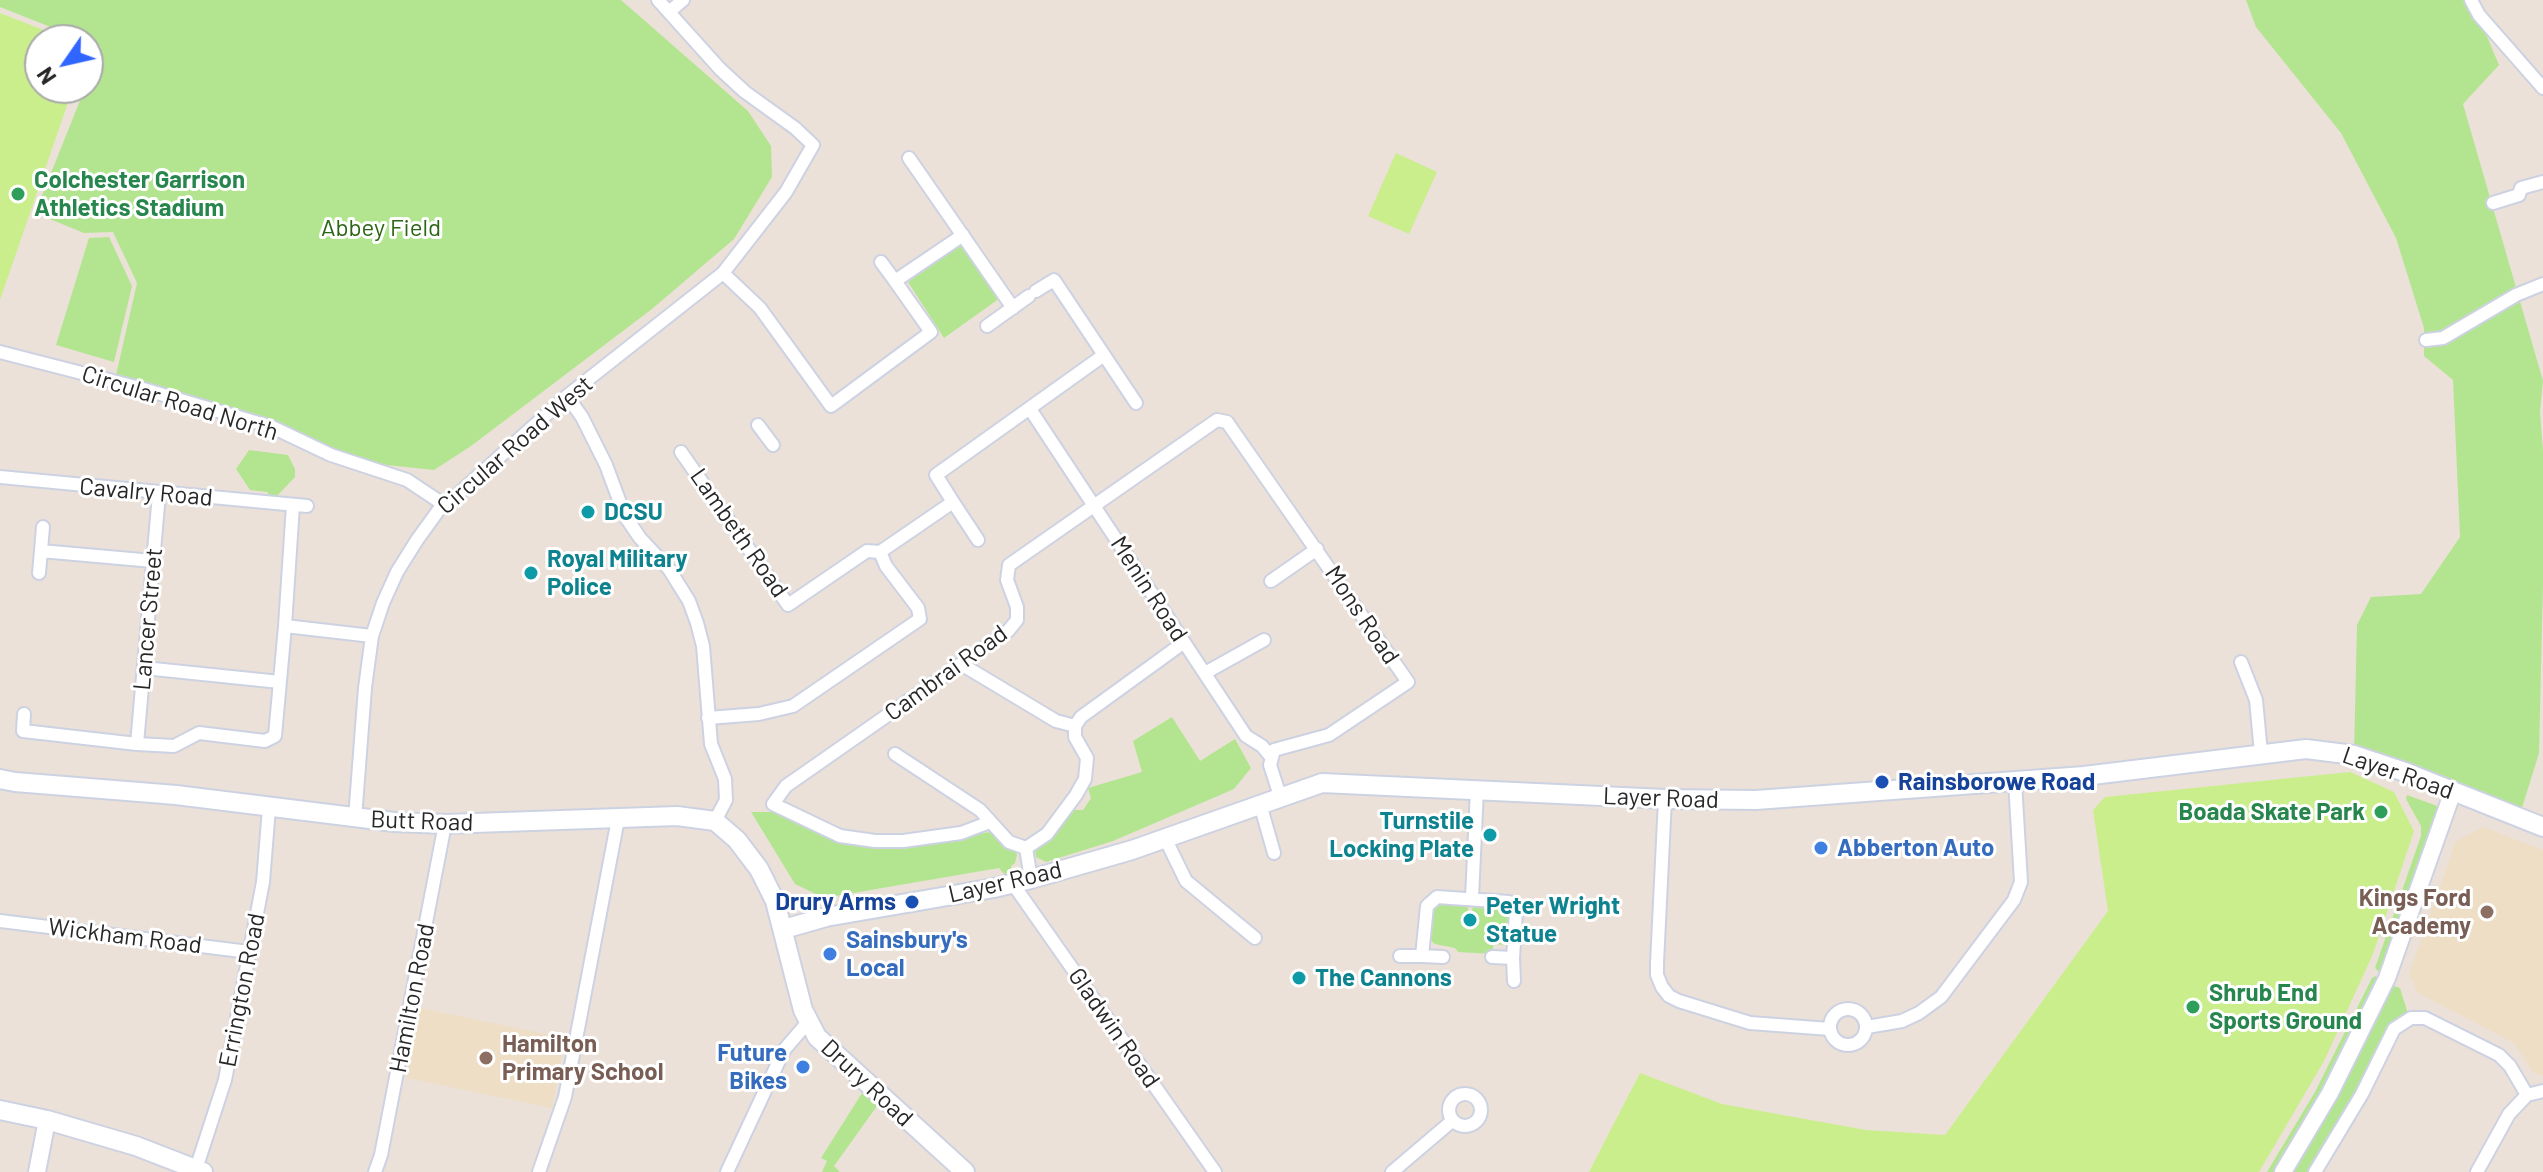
<!DOCTYPE html>
<style>
body{margin:0}
#map{position:relative;width:2543px;height:1172px;overflow:hidden;background:#ebe1d8;font-family:Barlow,sans-serif}
canvas{display:block}
.north{position:absolute;left:24px;top:24px;width:80px;height:80px;box-sizing:border-box;background:#fff;border:2px solid #a9a9a9;border-radius:50%;rotate:236deg;font-size:22px;font-weight:700;line-height:32px;text-align:center;color:#272727}
.north::after{content:'';display:block;margin:auto;width:28px;height:36px;background:#3165ff;clip-path:polygon(50% 0,100% 100%,50% 72%,0 100%)}
</style>
<div id="map">
<canvas width="2543" height="1172"></canvas>
<div class="north">N</div>
</div>
<script>
const ctx = document.querySelector('canvas').getContext('2d');
ctx.lineJoin = 'round';
function fillPath(path, color) {
  ctx.fillStyle = color;
  ctx.fill(path, 'evenodd');
}
function toPath(rows) {
  const path = new Path2D();
  for (const r of rows) {
    if (r.length === 3) {
      path.moveTo(r[0] + r[2], r[1]);
      path.arc(r[0], r[1], r[2], 0, 2 * Math.PI);
      continue;
    }
    path.moveTo(r[0], r[1]);
    for (let i = 2; i < r.length; i += 2) path.lineTo(r[i], r[i + 1]);
  }
  return path;
}
function trace(path, color, width, dash) {
  ctx.strokeStyle = color;
  ctx.lineWidth = width;
  ctx.lineCap = dash ? 'butt' : 'round';
  ctx.setLineDash(dash || []);
  ctx.stroke(path);
}
function label(font, color, halo, rows, align = 'center') {
  ctx.font = font + ' Barlow,sans-serif';
  ctx.lineWidth = 6;
  ctx.setLineDash([]);
  ctx.textBaseline = 'middle';
  ctx.strokeStyle = halo;
  ctx.fillStyle = color;
  for (const [text, x, y, turn = 0] of rows) {
    ctx.save();
    ctx.translate(x, y);
    ctx.rotate((+turn || 0) * Math.PI / 180);
    ctx.textAlign = isNaN(turn) ? turn : align;
    if (halo) ctx.strokeText(text, 0, 0);
    ctx.fillText(text, 0, 0);
    ctx.restore();
  }
}
fillPath(toPath([
 [2483,827,2543,850,2543,1076,2533,1072,2514,1043,2418,993,2409,974,2456,841],
 [420,1008,565,1038,552,1108,407,1078]
]), '#eedec5');
fillPath(toPath([
 [0,0,621,0,748,111,771,146,772,177,734,239,652,309,471,446,434,470,350,461,263,425,114,384,137,283,113,232,84,233,35,213,85,88,88,88,88,79,101,47,0,7],
 [2246,0,2468,0,2480,20,2499,65,2463,104,2543,381,2540,412,2543,451,2543,584,2539,753,2521,811,2354,755,2357,625,2371,597,2421,594,2460,537,2453,380,2424,356,2424,328,2396,238,2341,133,2256,27],
 [109,237,132,286,114,362,56,345,89,238],
 [962,244,1000,298,944,338,908,282],
 [249,450,288,455,295,469,295,477,276,497,270,496,267,492,250,490,236,469],
 [1172,717,1200,761,1235,739,1251,768,1234,789,1113,841,1046,862,1036,857,1035,849,1048,842,1071,810,1083,810,1091,798,1088,788,1142,772,1133,741],
 [2407,795,2440,807,2380,973,2375,968,2421,836,2421,826,2406,799],
 [751,812,780,812,845,843,900,848,990,832,1013,845,1017,855,1015,863,1011,866,1012,871,1004,874,999,868,824,898,795,884],
 [1446,901,1448,905,1468,903,1468,912,1463,918,1467,925,1471,925,1476,919,1472,912,1473,903,1481,903,1484,908,1501,910,1510,920,1509,941,1505,945,1493,944,1493,954,1458,952,1455,948,1435,944,1429,939,1431,910,1436,903],
 [2376,976,2379,981,2355,1034,2277,1172,2267,1172,2315,1092,2372,978],
 [2391,985,2400,988,2408,1014,2312,1172,2292,1172,2343,1086],
 [862,1093,877,1106,834,1166,840,1172,822,1172,827,1161,821,1158]
]), '#b3e590');
fillPath(toPath([
 [0,13,69,40,40,40,40,88,73,88,0,300],
 [1396,153,1437,172,1409,234,1368,216],
 [2350,772,2394,792,2414,831,2373,954,2324,1061,2259,1172,1589,1172,1640,1073,1722,1104,1866,1130,1945,1135,2108,911,2093,810,2105,797]
]), '#caee8b');
const minor = toPath([
 [2471,0,2479,15,2543,88],
 [669,12,683,0],
 [909,158,1013,308],
 [2493,203,2519,195,2521,188,2543,182],
 [881,262,895,281],
 [723,273,760,308,831,406,931,332,895,281,963,235],
 [1036,291,1054,280,1136,403],
 [987,326,1029,296],
 [2426,340,2443,338,2516,295,2543,284],
 [0,352,140,388,272,427,331,455,407,480,443,504],
 [567,396,582,417,606,465,625,516,640,538,669,569,689,601,697,623,703,646,711,744,725,779,726,800,715,821],
 [1030,409,1246,736,1262,746,1271,757],
 [758,425,773,445],
 [681,452,788,605,867,551,880,552],
 [0,477,307,506],
 [953,502,978,540],
 [41,551,153,561],
 [39,573,43,527],
 [1271,581,1317,549],
 [285,626,372,636],
 [2241,662,2256,700,2261,753],
 [961,664,1056,721,1075,726,1075,737,1087,758,1085,779,1076,795,1047,834,1026,848,1031,879],
 [144,668,280,682],
 [1205,673,1264,640],
 [24,714,23,731,137,744,174,746,199,733,265,741,275,736,285,626,293,505],
 [708,718,759,714,793,706,920,619,918,608,886,566,880,552,953,502,936,475,1104,355],
 [1075,726,1081,717,1183,643],
 [137,744,159,494],
 [895,754,980,810,1009,842,1026,848],
 [1665,799,1657,963,1657,975,1662,987,1669,996,1679,1001,1750,1023,1830,1029],
 [1260,804,1274,853],
 [355,818,365,688,372,636,383,603,397,572,417,540,443,504,456,496,567,396,723,273,786,192,813,145,795,128,745,92,720,69,658,0],
 [990,822,961,833,903,841,875,841,840,836,773,804,786,786,1008,631,1017,620,1017,607,1007,580,1009,565,1217,420,1227,422,1408,682,1329,735,1274,750,1270,765,1280,796],
 [1165,838,1186,881,1255,938],
 [1013,884,1215,1172],
 [1472,898,1477,789],
 [0,921,249,952],
 [1400,956,1422,956],
 [1443,957,1422,956,1427,906,1437,897,1509,902,1516,912,1513,958],
 [1492,957,1513,958,1514,981],
 [1848,1027,18],
 [1867,1027,1902,1021,1919,1013,1941,997,2014,900,2021,882,2015,782],
 [1465,1110,16],
 [196,1169,225,1080,263,882,269,808],
 [375,1172,381,1155,445,824],
 [539,1172,565,1097,618,819],
 [727,1172,784,1050,808,1022],
 [1392,1172,1452,1121],
 [2315,1172,2362,1094,2394,1029,2411,1018,2425,1018,2499,1055,2510,1066,2527,1095],
 [2477,1172,2509,1114,2527,1095,2543,1091]
]);
const tertiary = toPath([
 [37,1172,47,1120],
 [2283,1172,2330,1093,2387,978,2453,791]
]);
const secondary = toPath([
 [0,779,15,782,176,795,394,822,445,824,677,816,715,821,737,840,759,869,775,901,803,1010,817,1037,965,1172],
 [784,929,826,917,994,888,1031,879,1132,850,1322,783,1665,799,1756,800,2084,776,2306,749,2354,755,2405,772,2543,827],
 [0,1110,47,1120,136,1146,203,1172]
]);
trace(minor, '#cdd2e2', 16);
trace(tertiary, '#cdd2e2', 20);
trace(secondary, '#cdd2e2', 22);
trace(minor, '#fff', 12);
trace(tertiary, '#fff', 16);
trace(secondary, '#fff', 18);
for (const [x, y, r, color] of [
 [18,194,8,"#2e9e5b"],
 [588,512,8,"#0f9aa8"],
 [531,573,8,"#0f9aa8"],
 [1882,782,8,"#1a4fb4"],
 [2381,812,8,"#2e9e5b"],
 [1490,835,8,"#0f9aa8"],
 [1821,848,8,"#3f7fe0"],
 [912,902,8,"#1a4fb4"],
 [2487,912,8,"#8d6e63"],
 [1470,920,8,"#0f9aa8"],
 [830,954,8,"#3f7fe0"],
 [1299,978,8,"#0f9aa8"],
 [2193,1007,8,"#2e9e5b"],
 [486,1058,8,"#8d6e63"],
 [803,1067,8,"#3f7fe0"]
]) {
  const dot = new Path2D();
  dot.arc(x, y, r, 0, 2 * Math.PI);
  ctx.fillStyle = color;
  ctx.fill(dot);
  trace(dot, '#fff', 3);
}
label('bold 24px', '#27864d', '#fff', [
 ["Colchester Garrison",34,180],
 ["Athletics Stadium",34,208],
 ["Boada Skate Park",2365,812,"right"],
 ["Shrub End",2209,993],
 ["Sports Ground",2209,1021]
], 'left');
label('24px', '#2c6615', '#fff', [
 ["Abbey Field",381,228]
]);
label('24px', '#272727', '#fff', [
 ["Circular Road North",180,403,17],
 ["Circular Road West",515,445,-41],
 ["Cavalry Road",146,492,5],
 ["Lambeth Road",739,533,55],
 ["Menin Road",1149,589,57],
 ["Mons Road",1362,615,56],
 ["Lancer Street",148,619,-85],
 ["Cambrai Road",946,673,-36],
 ["Layer Road",2398,773,19],
 ["Layer Road",1661,798,2],
 ["Butt Road",422,821,2],
 ["Layer Road",1005,882,-13],
 ["Wickham Road",125,936,7],
 ["Errington Road",242,990,-79],
 ["Hamilton Road",412,998,-79],
 ["Gladwin Road",1114,1028,55],
 ["Drury Road",867,1083,43]
]);
label('bold 24px', '#0d838f', '#fff', [
 ["DCSU",604,512],
 ["Royal Military",547,559],
 ["Police",547,587],
 ["Turnstile",1474,821,"right"],
 ["Locking Plate",1474,849,"right"],
 ["Peter Wright",1486,906],
 ["Statue",1486,934],
 ["The Cannons",1315,978]
], 'left');
label('bold 24px', '#164399', '#fff', [
 ["Rainsborowe Road",1898,782],
 ["Drury Arms",896,902,"right"]
], 'left');
label('bold 24px', '#366cbe', '#fff', [
 ["Abberton Auto",1837,848],
 ["Sainsbury's",846,940],
 ["Local",846,968],
 ["Future",787,1053,"right"],
 ["Bikes",787,1081,"right"]
], 'left');
label('bold 24px', '#785e54', '#fff', [
 ["Kings Ford",2471,898],
 ["Academy",2471,926],
 ["Hamilton",502,1044,"left"],
 ["Primary School",502,1072,"left"]
], 'right');
</script>
